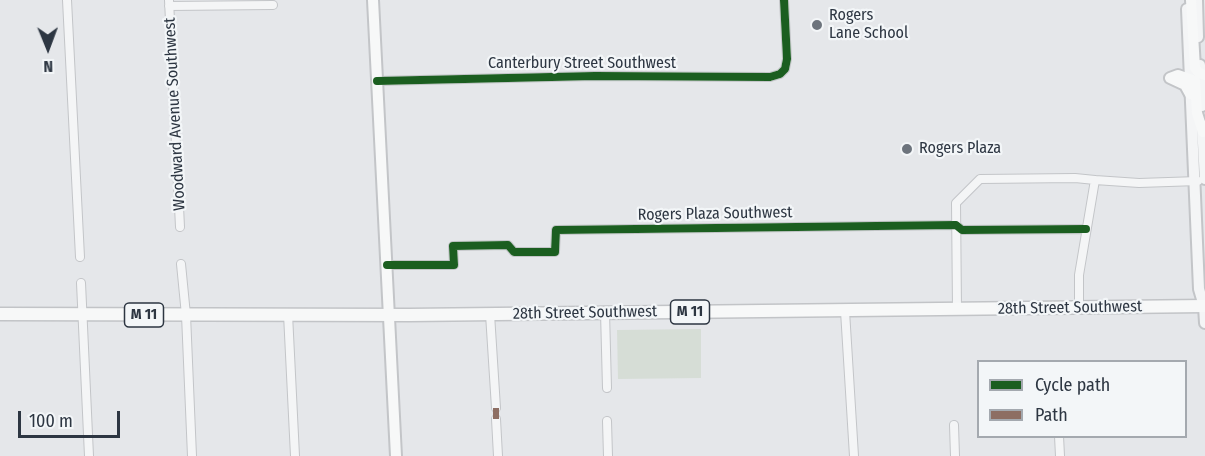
<!DOCTYPE html>
<style>
body{margin:0}
#map{position:relative;width:1205px;height:456px;overflow:hidden;background:#e5e7ea;font-family:"Fira Sans Condensed",sans-serif}
canvas{display:block}
.legend{position:absolute;left:977px;top:360px;width:210px;height:78px;box-sizing:border-box;background:#f3f6f8;border:2px solid #a4a9af;margin:0;padding:8px 10px;list-style:none;font-size:18px;color:#2d3642}
.legend li{display:flex;align-items:center;gap:12px;height:30px}
.legend b{width:30px;border:2px solid #a4a9af}
.north{position:absolute;left:18px;top:18px;width:60px;height:60px;-webkit-text-stroke:4px #f3f6f8;paint-order:stroke;rotate:179deg;font-size:16px;font-weight:700;line-height:24px;text-align:center;color:#2d3642}
.north::after{content:'';display:block;margin:auto;width:21px;height:27px;background:#2d3642;clip-path:polygon(50% 0,100% 100%,50% 72%,0 100%)}
.scale{position:absolute;left:18px;top:411px;width:102px;height:27px;box-sizing:border-box;border:3px solid #2d3642;border-top:0;padding-left:8px;font-size:18px;line-height:21px;white-space:nowrap;color:#2d3642;-webkit-text-stroke:4px #f3f6f8;paint-order:stroke}
</style>
<div id="map">
<canvas width="1205" height="456"></canvas>
<ul class="legend">
<li><b style="height:8px;background:#1b5e20"></b>Cycle path</li>
<li><b style="height:8px;background:#8d6e63"></b>Path</li>
</ul>
<div class="north">N</div>
<div class="scale">100 m</div>
</div>
<script>
const ctx = document.querySelector('canvas').getContext('2d');
ctx.lineJoin = 'round';
function fillPath(path, color) {
  ctx.fillStyle = color;
  ctx.fill(path, 'evenodd');
}
function toPath(rows) {
  const path = new Path2D();
  for (const r of rows) {
    path.moveTo(r[0], r[1]);
    for (let i = 2; i < r.length; i += 2) path.lineTo(r[i], r[i + 1]);
  }
  return path;
}
function trace(path, color, width, dash) {
  ctx.strokeStyle = color;
  ctx.lineWidth = width;
  ctx.lineCap = dash ? 'butt' : 'round';
  ctx.setLineDash(dash || []);
  ctx.stroke(path);
}
function label(font, color, halo, rows, align = 'center') {
  ctx.font = font + ' "Fira Sans Condensed",sans-serif';
  ctx.lineWidth = 4.5;
  ctx.setLineDash([]);
  ctx.textBaseline = 'middle';
  ctx.strokeStyle = halo;
  ctx.fillStyle = color;
  for (const [text, x, y, turn = 0] of rows) {
    ctx.save();
    ctx.translate(x, y);
    ctx.rotate((+turn || 0) * Math.PI / 180);
    ctx.textAlign = isNaN(turn) ? turn : align;
    if (halo) ctx.strokeText(text, 0, 0);
    ctx.fillText(text, 0, 0);
    ctx.restore();
  }
}
fillPath(toPath([
 [701,329,701,378,618,379,617,330]
]), '#d6ddd6');
const minor = toPath([
 [67,0,80,257],
 [169,0,180,227],
 [169,6,273,5],
 [377,81,595,76,770,77,780,74,785,69,787,59,784,0],
 [181,264,186,315,192,456],
 [387,265,454,265,453,246,508,245,514,252,555,252,556,230,956,225,962,230,1086,229],
 [81,283,89,456],
 [1079,308,1079,275,1095,180,1139,183,1198,181],
 [957,309,956,203,980,179,1075,178,1095,180],
 [845,311,854,456],
 [605,312,607,388],
 [288,314,295,456],
 [490,314,496,408],
 [496,419,498,456],
 [607,421,608,456],
 [954,425,955,456],
 [1059,436,1060,456]
]);
const tertiary = toPath([
 [1197,0,1198,37],
 [1187,9,1199,289,1204,306,1205,323],
 [1200,65,1202,106],
 [1202,125,1205,179]
]);
const secondary = toPath([
 [373,0,396,456],
 [1191,0,1195,68,1199,73,1205,75],
 [1170,78,1178,75,1195,81,1197,113,1203,132],
 [1170,78,1185,85,1190,94]
]);
const primary = toPath([
 [0,314,409,315,1205,306]
]);
trace(minor, '#c3c5c8', 10);
trace(tertiary, '#c3c5c8', 14);
trace(secondary, '#c3c5c8', 14);
trace(primary, '#c2c4c7', 15);
trace(minor, '#f4f5f6', 8);
trace(tertiary, '#f4f5f6', 10);
trace(secondary, '#f7f8f8', 10);
trace(primary, '#f7f8f8', 12);
trace(toPath([
 [496,408,496,419]
]), '#8d6e63', 6, [12, 6]);
trace(toPath([
 [377,81,595,76,770,77,780,74,785,69,787,59,784,0],
 [387,265,454,265,453,246,508,245,514,252,555,252,556,230,956,225,962,230,1086,229]
]), '#1b5e20', 8);
for (const [x, y, r, color] of [
 [817,25,6,"#6d747d"],
 [907,149,6,"#6d747d"]
]) {
  const dot = new Path2D();
  dot.arc(x, y, r, 0, 2 * Math.PI);
  ctx.fillStyle = color;
  ctx.fill(dot);
  trace(dot, '#f3f6f8', 2);
}
for (const [x, y, w] of [
 [690,312,39],
 [144,315,39]
]) {
  const box = new Path2D();
  box.roundRect(x - w / 2, y - 12, w, 24, 4.5);
  ctx.fillStyle = '#f3f6f8';
  ctx.fill(box);
  trace(box, '#2d3642', 1.5);
}
label('bold 15px', '#2d3642', null, [
 ["M 11",690,312],
 ["M 11",144,315]
]);
label('16px', '#2d3642', '#f3f6f8', [
 ["Rogers",829,16],
 ["Lane School",829,34],
 ["Rogers Plaza",919,149]
], 'left');
label('16px', '#2d3642', '#f3f6f8', [
 ["Canterbury Street Southwest",582,64],
 ["Woodward Avenue Southwest",175,114,-93],
 ["Rogers Plaza Southwest",715,214,-1],
 ["28th Street Southwest",1070,308,-1],
 ["28th Street Southwest",585,313,-1]
]);
</script>
